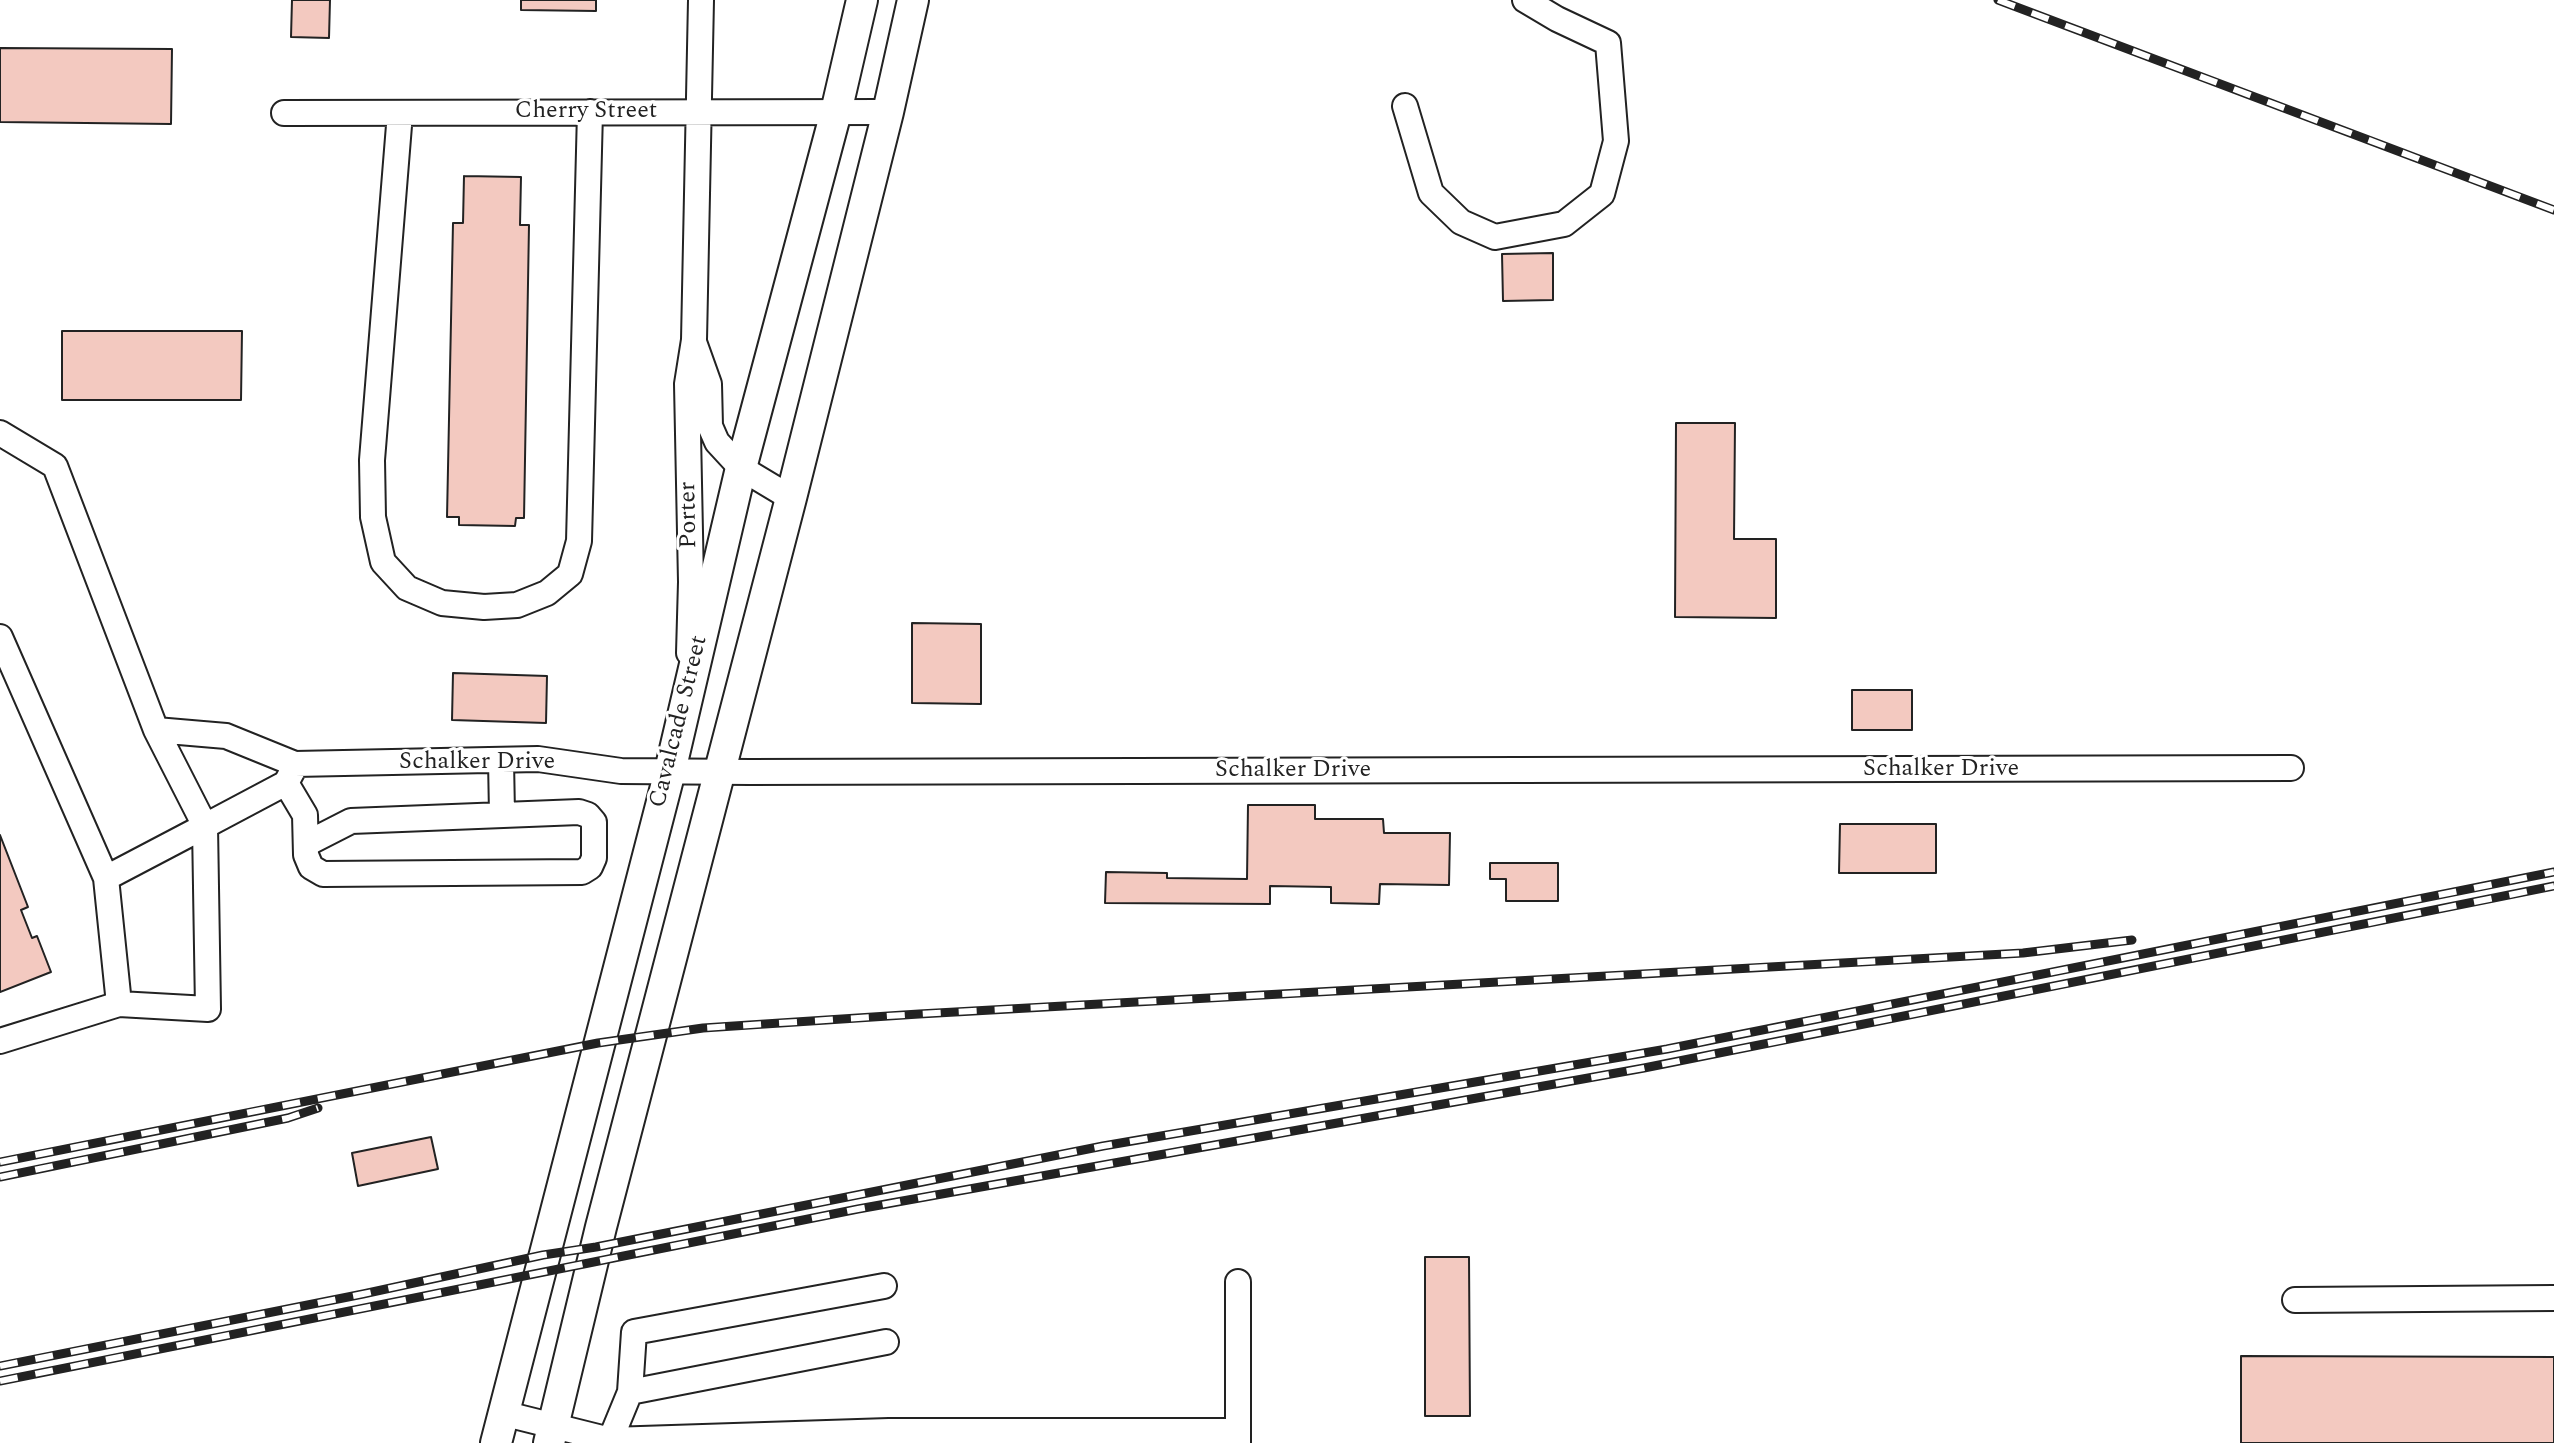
<!DOCTYPE html>
<style>
body{margin:0}
canvas{display:block;background:#fff}
</style>
<canvas width="2554" height="1443"></canvas>
<script>
const ctx = document.querySelector('canvas').getContext('2d');
ctx.lineJoin = 'round';
function fillPath(path, color) {
  ctx.fillStyle = color;
  ctx.fill(path, 'evenodd');
}
function toPath(rows) {
  const path = new Path2D();
  for (const r of rows) {
    path.moveTo(r[0], r[1]);
    for (let i = 2; i < r.length; i += 2) path.lineTo(r[i], r[i + 1]);
  }
  return path;
}
function trace(path, color, width, dash) {
  ctx.strokeStyle = color;
  ctx.lineWidth = width;
  ctx.lineCap = dash ? 'butt' : 'round';
  ctx.setLineDash(dash || []);
  ctx.stroke(path);
}
function label(font, color, halo, rows, align = 'center') {
  ctx.font = font + ' Spectral,serif';
  ctx.lineWidth = 6;
  ctx.setLineDash([]);
  ctx.textBaseline = 'middle';
  ctx.strokeStyle = halo;
  ctx.fillStyle = color;
  for (const [text, x, y, turn = 0] of rows) {
    ctx.save();
    ctx.translate(x, y);
    ctx.rotate((+turn || 0) * Math.PI / 180);
    ctx.textAlign = isNaN(turn) ? turn : align;
    if (halo) ctx.strokeText(text, 0, 0);
    ctx.fillText(text, 0, 0);
    ctx.restore();
  }
}
const building = toPath([
 [292,0,330,0,329,38,291,37,292,0],
 [521,0,596,0,596,11,521,10,521,0],
 [0,48,172,49,171,124,0,122,0,48],
 [464,176,521,177,520,225,529,225,524,518,516,518,515,526,459,525,459,517,447,517,453,223,463,223,464,176],
 [1553,253,1553,300,1503,301,1502,254,1553,253],
 [62,331,242,331,241,400,62,400,62,331],
 [1676,423,1735,423,1734,539,1776,539,1776,618,1675,617,1676,423],
 [912,623,981,624,981,704,912,703,912,623],
 [453,673,547,676,546,723,452,720,453,673],
 [1852,690,1912,690,1912,730,1852,730,1852,690],
 [1248,805,1315,805,1315,819,1383,819,1384,833,1450,833,1449,885,1380,884,1379,904,1331,903,1331,887,1270,886,1270,904,1105,903,1106,872,1167,873,1167,878,1247,879,1248,805],
 [1840,824,1936,824,1936,873,1839,873,1840,824],
 [0,835,28,907,21,910,32,938,37,936,51,972,0,992,0,835],
 [1490,863,1558,863,1558,901,1506,901,1506,879,1490,879,1490,863],
 [431,1137,438,1169,358,1186,352,1153,431,1137],
 [1425,1257,1469,1257,1470,1416,1425,1416,1425,1257],
 [2241,1356,2554,1357,2554,1443,2241,1443,2241,1356]
]);
fillPath(building, '#f3c9c0');
trace(building, '#222', 2);
const minor = toPath([
 [1405,106,1431,193,1461,222,1495,237,1564,224,1602,194,1616,141,1608,43,1557,19,1525,0],
 [284,113,888,112],
 [400,113,372,460,373,517,383,562,407,588,442,603,484,607,517,605,547,593,570,574,579,541,590,112],
 [694,342,709,384,710,426,717,442,741,468,791,498],
 [0,433,55,466,156,730,226,736,295,764,538,759,621,771,750,772,2291,768],
 [0,637,106,878,119,1004],
 [689,653,691,582,687,384,694,340,701,0],
 [501,760,502,814],
 [286,783,305,815,306,855,311,867,323,874,582,872,590,867,594,858,594,822,588,815,579,812,351,821,306,844],
 [106,878,205,826,156,730],
 [0,1041,119,1004,208,1009,205,826,286,783,293,770],
 [1238,1282,1238,1443],
 [2295,1300,2554,1298],
 [630,1392,886,1342],
 [502,1413,610,1440,889,1431,1238,1431],
 [609,1443,630,1392,634,1332,884,1286]
]);
const major = toPath([
 [496,1443,670,771,741,468,836,112,862,0],
 [549,1443,601,1227,791,498,888,112,913,0]
]);
trace(minor, '#222', 28);
trace(major, '#222', 34);
trace(minor, '#fff', 24);
trace(major, '#fff', 30);
const rail = toPath([
 [1998,0,2554,210],
 [0,1162,598,1043,703,1028,919,1014,2023,953,2132,940],
 [0,1177,288,1118,318,1108],
 [0,1366,363,1294,543,1255,596,1247,1103,1146,1667,1049,2554,872],
 [0,1381,858,1209,1644,1068,2554,886]
]);
trace(rail, '#222', 9);
trace(rail, '#fff', 6, [18]);
label('24px', '#222', '#fff', [
 ["Cherry Street",586,112],
 ["Porter",690,515,-91],
 ["Cavalcade Street",680,722,-76],
 ["Schalker Drive",477,763],
 ["Schalker Drive",1941,770],
 ["Schalker Drive",1293,771]
]);
</script>
